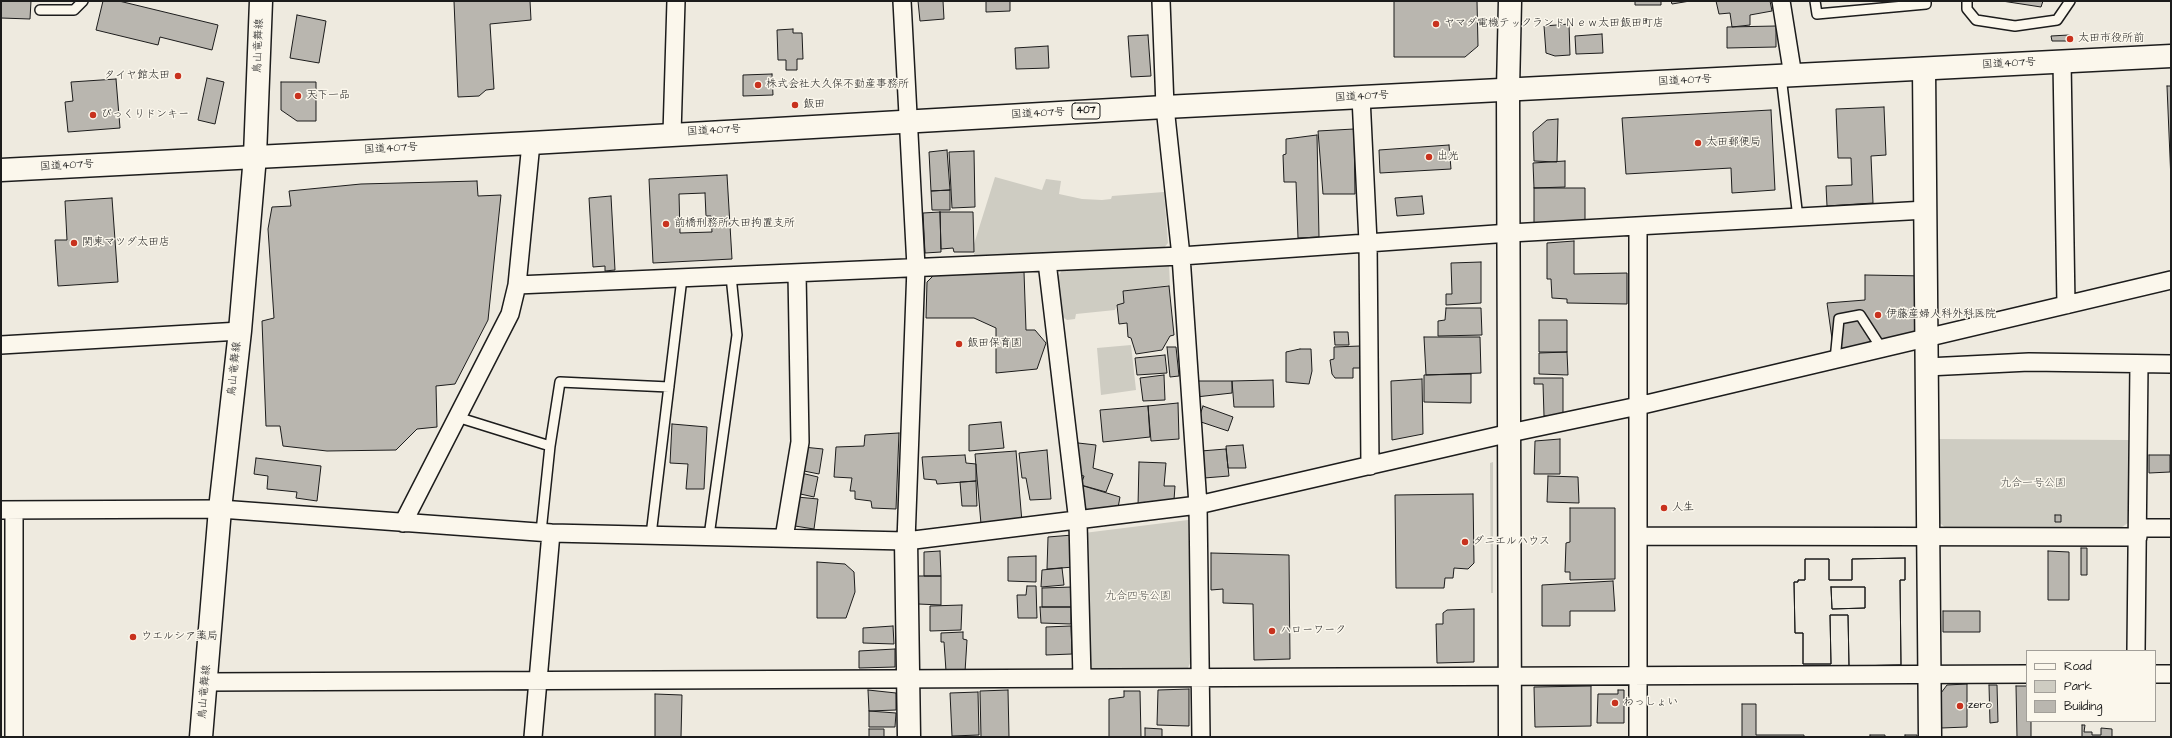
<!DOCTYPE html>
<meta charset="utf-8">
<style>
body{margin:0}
#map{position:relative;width:2172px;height:738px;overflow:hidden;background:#eeeadf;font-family:"Architects Daughter",sans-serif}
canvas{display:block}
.frame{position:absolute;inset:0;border:2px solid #1c1c1c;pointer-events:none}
.legend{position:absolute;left:2026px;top:650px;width:130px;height:72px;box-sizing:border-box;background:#fbf7ec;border:1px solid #a29f99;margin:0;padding:5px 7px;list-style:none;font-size:12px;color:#1c1c1c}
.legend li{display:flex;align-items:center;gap:8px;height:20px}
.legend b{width:20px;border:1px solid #a29f99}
</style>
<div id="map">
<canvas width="2172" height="738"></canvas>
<div class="frame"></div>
<ul class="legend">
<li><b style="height:5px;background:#fbf7ec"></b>Road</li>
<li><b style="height:11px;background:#ceccc2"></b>Park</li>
<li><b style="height:11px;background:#b9b6af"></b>Building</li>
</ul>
</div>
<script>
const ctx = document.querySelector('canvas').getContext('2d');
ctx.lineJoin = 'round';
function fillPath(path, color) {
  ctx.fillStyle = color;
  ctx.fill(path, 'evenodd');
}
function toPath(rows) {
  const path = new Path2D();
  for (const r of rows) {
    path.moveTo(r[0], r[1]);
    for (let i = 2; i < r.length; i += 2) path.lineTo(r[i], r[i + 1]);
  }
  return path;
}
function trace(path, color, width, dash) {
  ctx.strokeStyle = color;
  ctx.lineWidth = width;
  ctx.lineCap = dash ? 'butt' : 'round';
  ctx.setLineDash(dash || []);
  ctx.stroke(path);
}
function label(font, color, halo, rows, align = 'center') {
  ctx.font = font + ' "Architects Daughter","Klee One",sans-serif';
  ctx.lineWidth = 3;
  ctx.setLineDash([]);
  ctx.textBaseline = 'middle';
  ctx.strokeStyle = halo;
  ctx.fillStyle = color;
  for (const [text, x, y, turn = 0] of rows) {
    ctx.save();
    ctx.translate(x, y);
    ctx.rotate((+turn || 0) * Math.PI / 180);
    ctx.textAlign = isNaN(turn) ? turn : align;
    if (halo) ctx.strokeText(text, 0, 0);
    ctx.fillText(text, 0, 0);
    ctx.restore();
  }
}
fillPath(toPath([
 [995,177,1042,190,1046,179,1061,181,1059,194,1082,199,1102,200,1111,199,1112,196,1164,192,1168,243,1163,249,974,257,974,244],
 [1164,264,1169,265,1170,285,1123,291,1124,303,1117,305,1115,310,1076,314,1075,319,1067,320,1061,316,1057,278,1062,270],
 [1131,345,1136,390,1101,395,1097,348],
 [1937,439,2129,440,2128,523,2122,527,1946,528,1937,521],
 [1493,462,1493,593,1491,593,1490,463],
 [1188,520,1191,661,1187,670,1088,670,1084,533]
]), '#ceccc2');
const building = toPath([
 [1,1,31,1,30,19,1,18,1,1],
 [103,1,119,1,218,25,212,50,160,37,158,45,96,30,103,1],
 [454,1,530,1,531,20,490,24,494,89,486,90,479,96,458,97,454,1],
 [918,1,943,1,944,19,920,21,918,1],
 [986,1,1010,1,1010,11,986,12,986,1],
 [1394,1,1477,1,1478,46,1465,57,1394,57,1394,1],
 [1635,1,1661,1,1661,5,1635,5,1635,1],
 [1671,1,1690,1,1672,4,1671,1],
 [1716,1,1770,1,1772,11,1750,15,1750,25,1732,27,1730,13,1719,14,1716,1],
 [2002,1,2043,1,2041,7,2002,1],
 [297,15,326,21,319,63,290,58,297,15],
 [1569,24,1570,55,1555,56,1546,53,1544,26,1569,24],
 [1776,26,1776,47,1727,48,1727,27,1776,26],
 [793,29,793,33,802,33,803,59,797,59,797,70,786,70,786,60,778,60,777,30,793,29],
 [1602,34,1603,53,1576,54,1575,36,1602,34],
 [1148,35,1151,76,1131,77,1128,36,1148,35],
 [2069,35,2069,41,2052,41,2051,36,2069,35],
 [1048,46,1049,68,1016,69,1015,48,1048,46],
 [772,74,773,95,743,96,743,75,772,74],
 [207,78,224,82,215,124,198,120,207,78],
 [116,79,120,128,68,132,65,102,73,101,71,82,116,79],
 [281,82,316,82,316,121,297,121,281,110,281,82],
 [2167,86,2171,86,2171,181,2167,86],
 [1884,107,1886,155,1871,156,1873,203,1827,206,1826,186,1852,185,1851,158,1838,158,1836,109,1884,107],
 [1771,110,1775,190,1732,193,1731,168,1626,174,1622,118,1771,110],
 [1558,119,1557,162,1534,161,1533,132,1547,120,1558,119],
 [1354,129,1355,194,1323,194,1318,131,1354,129],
 [1317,135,1319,237,1298,238,1296,182,1284,182,1283,155,1286,154,1286,139,1317,135],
 [1449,145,1451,169,1380,173,1379,150,1449,145],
 [947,150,950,190,931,191,929,152,947,150],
 [974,151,975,207,952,208,949,152,974,151],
 [1565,161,1565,187,1534,188,1533,163,1565,161],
 [727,175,732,259,653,263,649,179,727,175],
 [705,193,706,216,711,216,712,232,680,233,679,194,705,193],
 [477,181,478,196,501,195,488,320,455,384,436,386,437,427,417,429,396,450,327,451,283,446,280,426,266,426,262,321,274,318,268,229,272,207,291,206,289,191,361,184,477,181],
 [1534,188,1585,188,1585,223,1534,224,1534,188],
 [950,190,950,210,932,210,931,191,950,190],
 [611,196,615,270,605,271,605,266,593,267,589,198,611,196],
 [1422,196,1424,214,1397,216,1395,198,1422,196],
 [112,198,118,282,58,286,55,240,67,240,65,201,112,198],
 [940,212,941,252,925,253,923,213,940,212],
 [940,212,973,212,974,252,954,252,953,248,941,249,940,212],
 [1574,241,1574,274,1627,273,1627,304,1567,303,1567,299,1552,298,1551,279,1547,279,1547,243,1574,241],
 [1481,262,1481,303,1446,305,1446,294,1452,294,1451,263,1481,262],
 [937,272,1024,272,1026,330,1035,330,1046,343,1037,369,996,373,996,328,974,318,926,318,927,282,937,272],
 [1865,275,1926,276,1927,338,1835,360,1827,303,1865,300,1865,275],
 [1169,286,1174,335,1170,336,1162,350,1136,354,1131,338,1128,337,1127,323,1119,324,1117,305,1124,303,1123,291,1169,286],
 [1446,308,1481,308,1482,335,1438,336,1438,321,1445,320,1446,308],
 [1539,320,1567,320,1567,352,1539,352,1539,320],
 [1334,332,1348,332,1349,345,1335,345,1334,332],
 [1424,337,1480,337,1481,373,1426,375,1424,337],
 [1360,346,1360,368,1353,368,1353,378,1335,378,1332,374,1330,360,1334,359,1334,347,1360,346],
 [1167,347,1176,347,1179,376,1170,377,1167,347],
 [1300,349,1311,349,1312,371,1309,384,1286,382,1286,352,1300,349],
 [1567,352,1568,375,1539,374,1539,353,1567,352],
 [1165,355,1167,373,1137,375,1135,358,1165,355],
 [1471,374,1471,403,1424,402,1424,375,1471,374],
 [1164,375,1165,400,1143,401,1140,378,1164,375],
 [1534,378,1563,378,1563,416,1544,416,1543,384,1534,384,1534,378],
 [1422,379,1423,434,1392,440,1391,381,1422,379],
 [1273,380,1274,407,1234,407,1232,381,1273,380],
 [1196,381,1232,381,1232,393,1196,397,1196,381],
 [1178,403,1179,439,1151,441,1148,406,1178,403],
 [1148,406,1150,437,1103,442,1100,410,1148,406],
 [1203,406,1233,417,1228,431,1198,421,1203,406],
 [1001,422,1004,448,969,451,969,425,1001,422],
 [672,424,707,427,704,489,686,489,688,464,670,463,672,424],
 [899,433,896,509,872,508,871,501,855,499,855,491,850,491,852,478,834,477,836,447,864,446,865,435,899,433],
 [1560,439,1560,474,1534,474,1535,441,1560,439],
 [1078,443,1096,445,1093,468,1113,474,1106,492,1081,485,1084,476,1079,475,1071,467,1078,443],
 [1243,445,1246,468,1228,468,1226,446,1243,445],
 [803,447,823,449,819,474,799,470,803,447],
 [1226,449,1229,476,1204,478,1201,451,1226,449],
 [1047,450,1051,499,1030,500,1026,478,1022,478,1019,453,1047,450],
 [1016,451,1022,522,981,524,975,454,1016,451],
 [965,455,966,463,976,464,976,481,937,484,936,480,924,479,922,457,965,455],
 [2149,455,2170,455,2170,472,2149,473,2149,455],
 [256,458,321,466,317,501,296,498,297,492,267,489,268,476,254,474,256,458],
 [1139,462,1166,463,1164,486,1175,486,1174,500,1138,506,1139,462],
 [801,473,818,477,814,497,796,493,801,473],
 [1548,476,1578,477,1579,503,1547,502,1548,476],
 [976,481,977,506,962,506,960,482,976,481],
 [1077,484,1120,497,1117,513,1078,511,1077,484],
 [1473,494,1474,563,1468,569,1454,568,1453,578,1445,578,1444,588,1396,588,1395,495,1473,494],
 [797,497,818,499,814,529,795,526,797,497],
 [1570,508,1615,508,1615,579,1570,580,1570,572,1565,572,1566,543,1570,542,1570,508],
 [2055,515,2061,515,2061,522,2055,522,2055,515],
 [1073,535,1074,567,1047,569,1048,537,1073,535],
 [2081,548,2087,548,2087,575,2081,575,2081,548],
 [940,551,941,576,924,576,924,552,940,551],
 [2048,551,2069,552,2069,600,2048,600,2048,551],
 [1211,553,1289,555,1290,659,1254,660,1253,604,1223,603,1223,589,1211,590,1211,553],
 [1036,556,1036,582,1008,581,1008,557,1036,556],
 [1905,558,1905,580,1900,580,1901,665,1849,666,1848,615,1830,615,1831,664,1803,664,1803,633,1795,633,1794,582,1798,582,1798,580,1805,580,1805,559,1829,559,1829,580,1852,580,1852,559,1905,558],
 [1831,587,1865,587,1865,608,1832,609,1831,587],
 [1905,558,1905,580,1900,580,1901,665,1849,666,1848,615,1830,615,1831,664,1803,664,1803,633,1795,633,1794,582,1798,582,1798,580,1805,580,1805,559,1829,559,1829,580,1852,580,1852,559,1905,558],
 [817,562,845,564,854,572,855,592,846,618,817,618,817,562],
 [1062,568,1064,585,1041,587,1042,570,1062,568],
 [918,576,941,576,941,605,918,604,918,576],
 [1613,581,1615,611,1570,611,1570,626,1542,626,1542,585,1613,581],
 [1027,586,1036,586,1037,618,1018,618,1017,595,1026,595,1027,586],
 [1072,587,1071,607,1042,607,1042,588,1072,587],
 [1831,587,1865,587,1865,608,1832,609,1831,587],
 [962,605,961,630,930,631,930,606,962,605],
 [1040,607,1071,607,1071,624,1041,623,1040,607],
 [1474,609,1474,662,1437,663,1436,624,1443,624,1443,613,1447,610,1474,609],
 [1943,611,1980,611,1980,632,1943,632,1943,611],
 [893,626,894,644,863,643,863,628,893,626],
 [1071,626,1072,654,1046,655,1046,627,1071,626],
 [963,632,963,639,967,640,965,672,946,671,944,642,941,642,941,633,963,632],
 [895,649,895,667,859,668,859,651,895,649],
 [1967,684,1967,727,1941,728,1941,693,1947,685,1967,684],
 [1989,685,1997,685,1998,722,1990,723,1989,685],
 [1591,686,1591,726,1535,727,1534,687,1591,686],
 [2016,686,2027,686,2027,721,2031,721,2031,737,2017,737,2016,686],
 [1189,689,1189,726,1157,725,1158,690,1189,689],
 [868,690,896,693,896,710,869,711,868,690],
 [1008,690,1009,737,981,737,980,691,1008,690],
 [1618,690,1624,690,1624,723,1597,723,1598,694,1618,694,1618,690],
 [1124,691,1140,691,1141,737,1109,737,1109,699,1124,697,1124,691],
 [978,692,979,735,952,736,950,693,978,692],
 [655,694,682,695,681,737,655,737,655,694],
 [1742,704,1756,704,1756,735,1804,735,1804,737,1742,737,1742,704],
 [869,711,896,713,895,727,869,727,869,711],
 [2082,725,2085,725,2084,732,2092,732,2092,735,2101,735,2101,728,2112,729,2112,737,2082,737,2082,725],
 [1145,728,1162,729,1162,737,1145,737,1145,728],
 [869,729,884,729,884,737,869,737,869,729],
 [1870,735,1885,735,1885,737,1870,737,1870,735],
 [1905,735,1917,735,1917,737,1905,737,1905,735]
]);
fillPath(building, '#b9b6af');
trace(building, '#1c1c1c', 1);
const service = toPath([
 [1815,1,1817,14,1926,4,1926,1],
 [1967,1,1967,9,1976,20,2015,26,2057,20,2070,1],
 [40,10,74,10,83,1],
 [1781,76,1798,218],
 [1835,360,1839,319,1860,315,1882,349],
 [457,417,550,446],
 [541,532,550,446,560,382,669,387],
 [651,535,682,278],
 [709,536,737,335,731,276]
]);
const minor = toPath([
 [902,1,916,267,906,541],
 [1161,1,1165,107,1181,256,1198,505,1201,737],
 [1781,1,1793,76],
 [2062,61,2066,305],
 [1361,97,1368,242,1370,466],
 [672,134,676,1],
 [1047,262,1078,522,1082,678],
 [517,285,1181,256,1510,233,1926,210],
 [1,345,240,331],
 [1927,367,2029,362,2171,364],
 [1,510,220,509,551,533,906,541,1198,505,1510,433,1638,406,2171,280],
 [14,511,14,737],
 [403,523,510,314,517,285,531,143],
 [2139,528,2171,528],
 [1638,536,2138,537],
 [784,538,800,442,797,273],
 [2136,651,2139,364],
 [2155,674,2171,674],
 [205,682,2027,674],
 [533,737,551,533],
 [1638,737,1638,228]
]);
const tertiary = toPath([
 [1510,1,1508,89,1510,737],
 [1924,69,1930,737],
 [906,541,909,737]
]);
const secondary = toPath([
 [201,737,220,509,240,331,255,156,261,1]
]);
const trunk = toPath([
 [1,170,531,143,1165,107,2171,56]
]);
trace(service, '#1c1c1c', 12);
trace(minor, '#1c1c1c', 20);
trace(tertiary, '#1c1c1c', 25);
trace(secondary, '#1c1c1c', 25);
trace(trunk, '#1c1c1c', 25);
trace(service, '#fbf7ec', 9);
trace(minor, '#fbf7ec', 17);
trace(tertiary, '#fbf7ec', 22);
trace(secondary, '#fbf7ec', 22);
trace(trunk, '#fbf7ec', 22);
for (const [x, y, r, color] of [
 [1436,24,4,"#c8321e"],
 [2070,39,4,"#c8321e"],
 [178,76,4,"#c8321e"],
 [758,85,4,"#c8321e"],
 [298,96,4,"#c8321e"],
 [795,105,4,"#c8321e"],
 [93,115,4,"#c8321e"],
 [1698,143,4,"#c8321e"],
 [1429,157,4,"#c8321e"],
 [666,224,4,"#c8321e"],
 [74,243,4,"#c8321e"],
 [1878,315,4,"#c8321e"],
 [959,344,4,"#c8321e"],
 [1664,508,4,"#c8321e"],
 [1465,542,4,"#c8321e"],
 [1272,631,4,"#c8321e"],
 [133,637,4,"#c8321e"],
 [1615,703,4,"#c8321e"],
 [1960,706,4,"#c8321e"]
]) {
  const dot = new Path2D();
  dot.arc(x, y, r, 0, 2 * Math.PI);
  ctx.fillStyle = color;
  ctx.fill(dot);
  trace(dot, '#fbf7ec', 1.5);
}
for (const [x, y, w] of [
 [1086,111,28]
]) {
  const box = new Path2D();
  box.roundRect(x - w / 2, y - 8, w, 16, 3);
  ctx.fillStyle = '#fbf7ec';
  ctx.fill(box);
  trace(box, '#1c1c1c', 1);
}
label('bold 10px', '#1c1c1c', null, [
 ["407",1086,111]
]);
label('11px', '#1c1c1c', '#fbf7ec', [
 ["ヤマダ電機テックランドＮｅｗ太田飯田町店",1444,24],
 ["太田市役所前",2078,39],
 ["タイヤ館太田",170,76,"right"],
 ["株式会社大久保不動産事務所",766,85],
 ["天下一品",306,96],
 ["飯田",803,105],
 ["びっくりドンキー",101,115],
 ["太田郵便局",1706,143],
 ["出光",1437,157],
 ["前橋刑務所大田拘置支所",674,224],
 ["関東マツダ太田店",82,243],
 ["伊藤産婦人科外科医院",1886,315],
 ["飯田保育園",967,344],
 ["人生",1672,508],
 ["ダニエルハウス",1473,542],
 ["ハローワーク",1280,631],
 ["ウエルシア薬局",141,637],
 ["わっしょい",1623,703],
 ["zero",1968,706]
], 'left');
label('11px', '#1c1c1c', '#fbf7ec', [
 ["鳥山竜舞線",259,46,-88],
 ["国道407号",2009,64,-3],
 ["国道407号",1685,81,-3],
 ["国道407号",1362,97,-3],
 ["国道407号",1038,114,-3],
 ["国道407号",714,131,-3],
 ["国道407号",391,149,-3],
 ["国道407号",67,166,-3],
 ["鳥山竜舞線",235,369,-84],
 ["鳥山竜舞線",205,692,-85]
]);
label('11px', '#51514e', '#fbf7ec', [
 ["九合一号公園",2033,484],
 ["九合四号公園",1138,597]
]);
</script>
